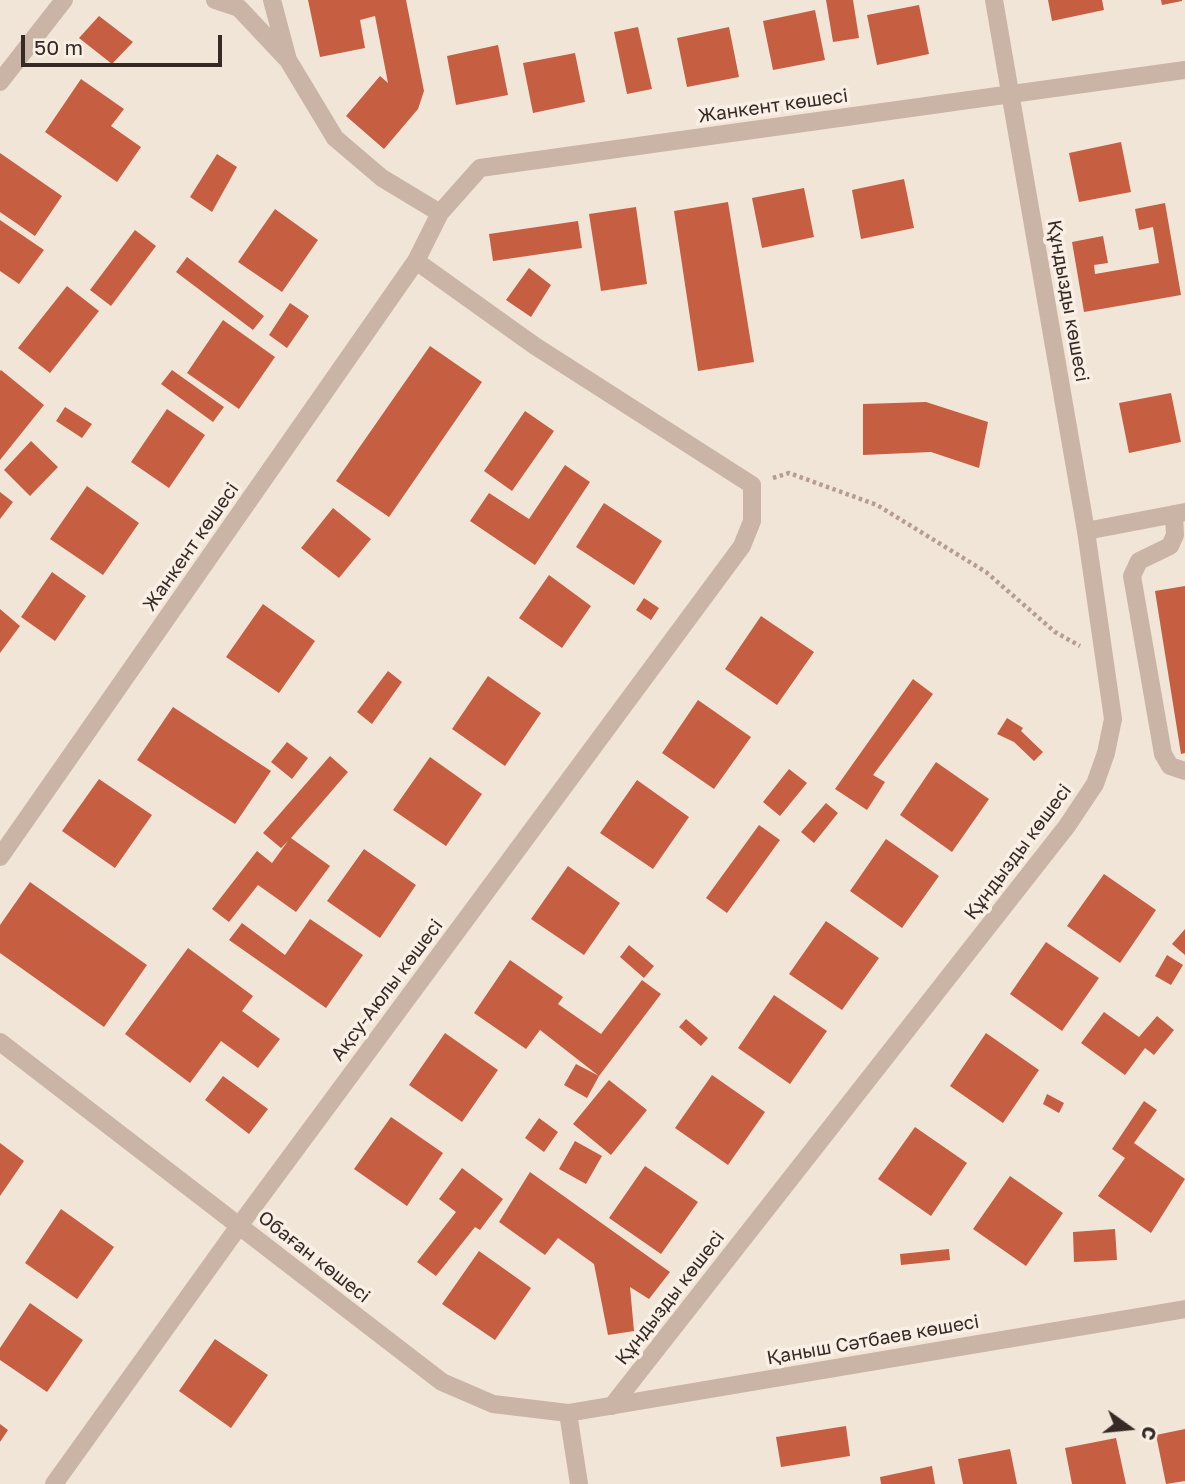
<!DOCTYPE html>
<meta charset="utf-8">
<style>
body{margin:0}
#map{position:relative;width:1185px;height:1484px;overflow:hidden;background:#f1e5d8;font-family:"Golos Text",sans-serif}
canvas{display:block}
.north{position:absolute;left:1094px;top:1393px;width:70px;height:70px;-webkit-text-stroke:5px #f9efe5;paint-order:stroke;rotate:105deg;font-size:19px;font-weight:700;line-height:28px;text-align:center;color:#352a26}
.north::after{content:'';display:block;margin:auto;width:24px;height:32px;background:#352a26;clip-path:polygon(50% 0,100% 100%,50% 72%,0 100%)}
.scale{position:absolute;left:21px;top:35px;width:201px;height:32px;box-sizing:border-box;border:4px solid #352a26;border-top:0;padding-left:9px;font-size:21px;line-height:24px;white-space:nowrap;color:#352a26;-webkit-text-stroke:5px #f9efe5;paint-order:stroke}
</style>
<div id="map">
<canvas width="1185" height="1484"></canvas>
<div class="north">С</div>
<div class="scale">50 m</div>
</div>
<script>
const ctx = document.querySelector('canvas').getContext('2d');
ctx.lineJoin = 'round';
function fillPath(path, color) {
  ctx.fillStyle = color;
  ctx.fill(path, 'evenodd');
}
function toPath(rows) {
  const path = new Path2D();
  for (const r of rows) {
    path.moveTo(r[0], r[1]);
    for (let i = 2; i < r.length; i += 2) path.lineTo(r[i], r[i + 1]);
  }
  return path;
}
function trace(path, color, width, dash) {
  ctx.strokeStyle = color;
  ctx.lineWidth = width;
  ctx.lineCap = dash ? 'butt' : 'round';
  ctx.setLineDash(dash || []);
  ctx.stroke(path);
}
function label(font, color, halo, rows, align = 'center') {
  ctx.font = font + ' "Golos Text",sans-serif';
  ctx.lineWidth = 7;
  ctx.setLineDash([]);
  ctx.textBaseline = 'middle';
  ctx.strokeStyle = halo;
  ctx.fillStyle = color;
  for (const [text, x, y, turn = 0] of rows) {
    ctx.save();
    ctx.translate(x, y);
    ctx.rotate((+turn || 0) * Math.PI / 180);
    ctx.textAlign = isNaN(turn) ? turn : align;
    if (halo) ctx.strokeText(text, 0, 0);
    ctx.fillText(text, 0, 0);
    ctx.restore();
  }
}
fillPath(toPath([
 [308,0,406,0,424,91,418,109,384,149,346,116,380,76,388,83,375,16,360,20,365,48,320,57],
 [826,0,853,0,859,38,833,42],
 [1048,0,1102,0,1104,10,1052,21],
 [1161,0,1182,0,1182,1,1162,5],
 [919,5,929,54,877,65,867,15],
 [815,10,825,60,773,70,763,21],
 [99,16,133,42,112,64,79,38],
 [638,27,652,89,627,94,614,32],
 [729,27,739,77,687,87,677,38],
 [498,45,508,95,456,105,447,56],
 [575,53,585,102,533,113,523,63],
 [81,79,124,109,111,126,141,147,117,182,45,132],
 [1121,142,1131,192,1079,202,1069,153],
 [0,153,62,196,35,236,0,212],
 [217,154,237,167,212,212,190,197],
 [904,179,914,228,861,239,852,190],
 [804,188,814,237,762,248,752,198],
 [728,202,754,362,698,371,674,211],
 [1165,203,1181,295,1084,312,1072,242,1103,236,1108,263,1094,265,1095,274,1159,263,1153,227,1139,230,1135,209],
 [636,207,647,284,601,291,589,214],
 [275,209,318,240,282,292,238,262],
 [0,220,44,250,19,284,0,271],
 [578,221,582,248,493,261,489,234],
 [135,230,156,246,111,306,90,290],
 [187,257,264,316,253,330,176,272],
 [529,268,551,285,531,317,506,300],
 [67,286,99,311,50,373,18,348],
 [290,303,309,316,287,348,269,335],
 [223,320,275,357,239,409,187,373],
 [430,346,482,382,389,517,336,481],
 [1,370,44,405,0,460,0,371],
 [172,370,224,407,213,422,161,384],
 [1171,393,1181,442,1129,453,1119,403],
 [926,402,988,422,979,468,931,452,863,455,863,404],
 [65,407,92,424,82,438,56,421],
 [167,409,205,435,169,488,131,462],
 [525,411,554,431,512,491,484,471],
 [31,441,58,467,30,496,4,470],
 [565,465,590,482,535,565,470,521,489,493,529,519],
 [87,486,139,523,103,575,50,539],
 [0,492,13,502,0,519],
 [604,503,662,541,634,585,576,547],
 [333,508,371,539,339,578,301,548],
 [52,572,86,596,55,641,21,617],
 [549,575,591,606,562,648,519,618],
 [1185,586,1185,753,1181,754,1155,591],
 [644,598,659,608,651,620,636,610],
 [263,604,315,641,279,693,226,657],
 [0,609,20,626,0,653],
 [761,616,814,652,777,705,725,669],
 [388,671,402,682,372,724,357,712],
 [488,676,541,713,505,766,452,729],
 [913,679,933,694,873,775,885,782,867,810,835,789],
 [698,700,751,737,714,789,662,753],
 [173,707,271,771,235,824,137,760],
 [1007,718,1023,728,1021,731,1043,752,1034,761,1014,742,997,734],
 [287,742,308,758,292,779,271,762],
 [330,756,348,772,291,838,330,866,296,912,258,885,229,922,212,909,257,851,272,863,288,841,281,848,263,833],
 [430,757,482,794,446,846,393,810],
 [936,762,989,799,952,852,900,815],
 [789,769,807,783,780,816,763,802],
 [99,779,152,815,115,868,62,831],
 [637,780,689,817,653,869,600,833],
 [826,803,838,813,814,843,801,832],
 [759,825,780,840,727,913,706,898],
 [886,839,939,876,902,928,850,891],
 [364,849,416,885,380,938,327,901],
 [568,866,620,903,584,955,531,919],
 [1104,874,1156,910,1120,963,1067,926],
 [30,882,147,965,104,1027,0,953,0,925],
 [310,919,363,955,326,1008,229,940,242,923,285,955],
 [826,921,879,958,842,1010,789,974],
 [1185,929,1185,955,1172,944],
 [1046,942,1099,978,1062,1031,1010,994],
 [629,945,654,966,644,978,620,957],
 [188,948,253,996,242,1011,280,1039,258,1068,221,1041,190,1083,125,1034],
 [1167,955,1183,965,1171,985,1155,976],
 [510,960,563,997,558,1004,601,1034,642,980,661,994,599,1076,540,1030,526,1049,474,1013],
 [774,995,827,1031,790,1084,738,1048],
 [1104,1012,1139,1037,1157,1016,1174,1030,1154,1055,1145,1048,1125,1075,1081,1043],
 [686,1019,708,1038,701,1046,679,1027],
 [445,1033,498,1070,462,1122,409,1085],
 [986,1033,1039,1070,1003,1123,950,1086],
 [576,1064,599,1076,587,1098,564,1085],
 [712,1075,765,1112,728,1165,675,1128],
 [223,1076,268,1109,249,1134,205,1100],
 [609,1080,647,1110,611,1155,573,1124],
 [1047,1094,1064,1103,1059,1113,1043,1104],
 [1144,1101,1157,1110,1134,1143,1185,1179,1151,1233,1098,1196,1125,1158,1112,1149],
 [391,1117,443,1153,407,1206,354,1169],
 [539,1118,558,1132,544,1152,525,1138],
 [915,1127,967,1163,931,1216,878,1179],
 [575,1141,602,1156,586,1184,559,1169],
 [0,1143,24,1161,0,1196],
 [645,1166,698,1202,661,1254,609,1218],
 [462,1168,503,1199,480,1230,475,1227,436,1276,417,1262,456,1212,439,1199],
 [530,1172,670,1272,649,1299,630,1287,634,1331,608,1335,594,1264,558,1238,545,1255,499,1222],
 [1010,1176,1063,1213,1026,1266,973,1229],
 [61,1209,114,1247,77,1299,25,1263],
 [1115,1229,1117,1260,1074,1262,1073,1232],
 [949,1249,950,1260,901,1265,900,1254],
 [479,1251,531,1288,495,1340,442,1304],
 [30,1303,83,1340,47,1392,0,1360,0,1348],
 [215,1339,268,1375,231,1428,179,1391],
 [0,1424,8,1430,0,1442],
 [846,1426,850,1456,781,1467,776,1437],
 [1185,1429,1185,1481,1166,1484,1156,1435],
 [1116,1438,1126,1484,1072,1484,1065,1448],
 [1010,1449,1017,1484,963,1484,958,1459],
 [932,1466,935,1484,881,1484,880,1477]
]), '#c65e41');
trace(toPath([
 [773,478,789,473,877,505,986,572,1055,632,1080,646]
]), '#b59e8f', 4.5, [3.5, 3.5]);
trace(toPath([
 [215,0,239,8,286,58],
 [272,0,288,60,335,138,382,178,440,213],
 [0,82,64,0],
 [1174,514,1175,535,1170,546,1139,561,1132,576,1163,754,1170,766,1185,771],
 [1086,531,1185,512],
 [0,857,416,261,440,213,480,168,1185,70],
 [0,1042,442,1382,493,1404,568,1413,1185,1309],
 [612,1406,1067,826,1095,784,1106,753,1113,719,1086,531,994,0],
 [568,1413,579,1484],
 [54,1484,239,1226,742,546,752,521,752,485,535,346,416,261]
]), '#c9b4a5', 18);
label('19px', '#352a26', '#f9efe5', [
 ["Жанкент көшесі",773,106,-8],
 ["Құндызды көшесі",1068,301,80],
 ["Жанкент көшесі",191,547,-55],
 ["Құндызды көшесі",1018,852,-53],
 ["Ақсу-Аюлы көшесі",387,990,-53],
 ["Обаған көшесі",314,1257,38],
 ["Құндызды көшесі",670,1298,-52],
 ["Қаныш Сәтбаев көшесі",873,1340,-10]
]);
</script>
